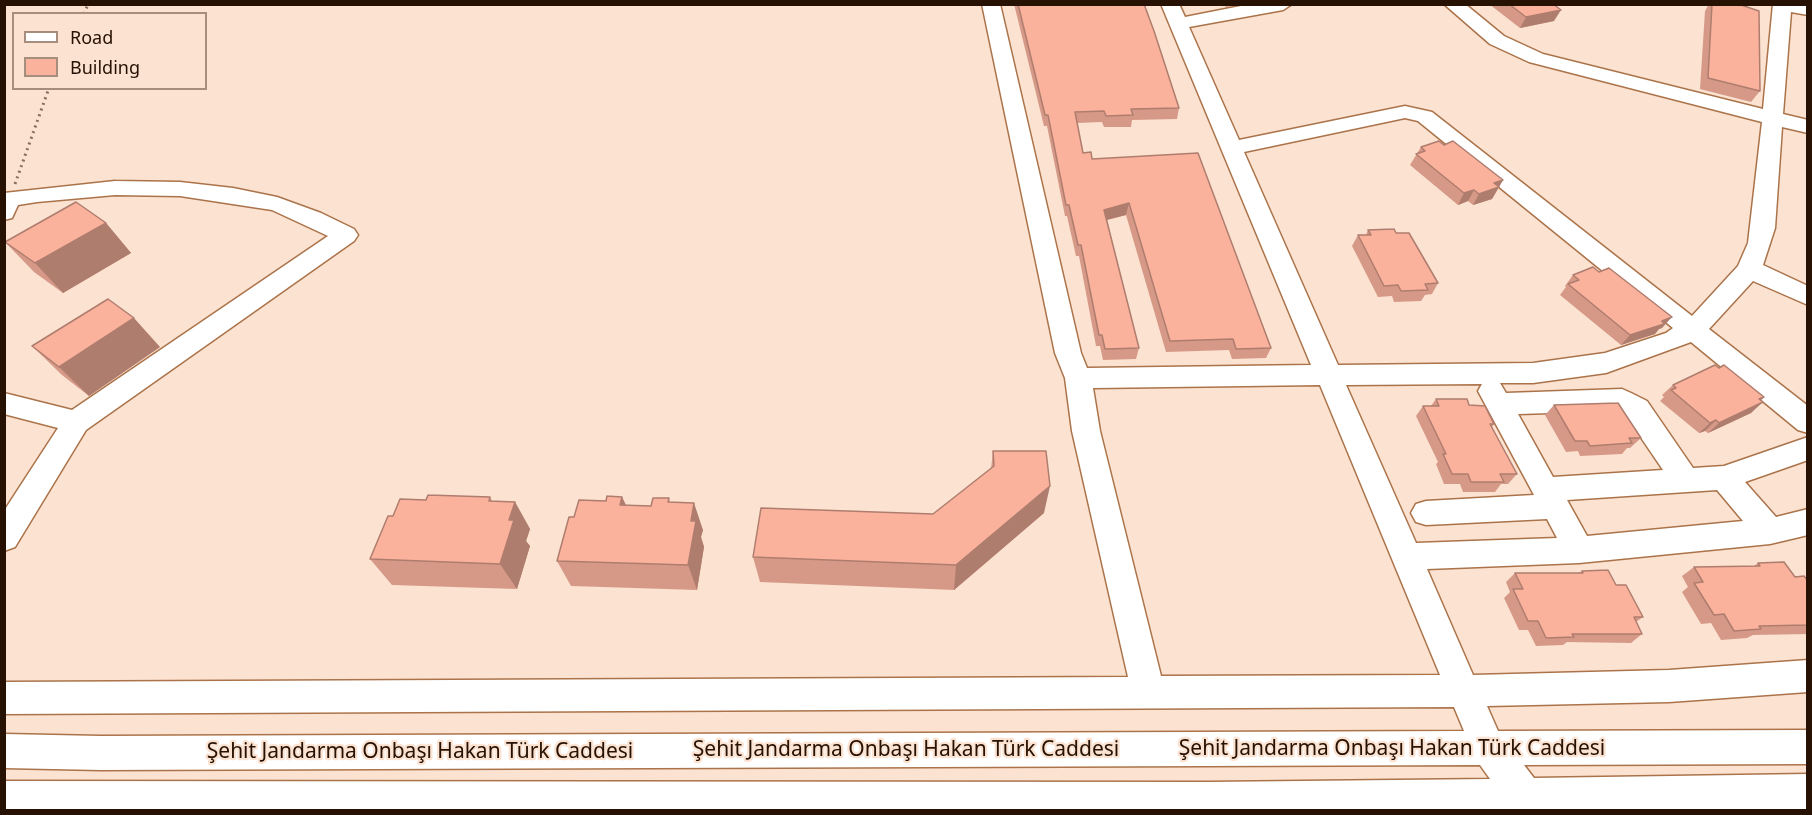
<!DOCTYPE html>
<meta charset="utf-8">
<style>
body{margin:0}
#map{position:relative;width:1812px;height:815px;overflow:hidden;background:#fbe2d1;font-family:"Noto Sans",sans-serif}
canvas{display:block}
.frame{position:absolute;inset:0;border:6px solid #261102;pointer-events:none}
.legend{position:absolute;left:12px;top:12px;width:195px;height:78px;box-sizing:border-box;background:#fbe2d1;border:2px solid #a68e7e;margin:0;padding:8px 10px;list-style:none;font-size:18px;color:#261102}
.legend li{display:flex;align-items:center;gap:12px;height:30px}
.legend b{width:30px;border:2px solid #a68e7e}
</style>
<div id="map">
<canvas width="1812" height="815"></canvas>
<div class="frame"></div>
<ul class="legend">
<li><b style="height:8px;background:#fff"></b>Road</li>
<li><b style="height:16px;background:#fab29d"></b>Building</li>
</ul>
</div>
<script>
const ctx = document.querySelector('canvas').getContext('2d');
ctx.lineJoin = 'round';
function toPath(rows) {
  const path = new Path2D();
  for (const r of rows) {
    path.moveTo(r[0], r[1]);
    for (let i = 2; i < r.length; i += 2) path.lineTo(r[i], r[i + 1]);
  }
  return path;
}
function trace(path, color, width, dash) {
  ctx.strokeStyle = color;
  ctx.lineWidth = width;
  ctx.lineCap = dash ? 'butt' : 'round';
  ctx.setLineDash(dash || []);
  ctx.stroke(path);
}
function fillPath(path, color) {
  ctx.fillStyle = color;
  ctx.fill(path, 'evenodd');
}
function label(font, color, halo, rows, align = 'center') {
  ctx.font = font + ' "Noto Sans",sans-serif';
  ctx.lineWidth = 4.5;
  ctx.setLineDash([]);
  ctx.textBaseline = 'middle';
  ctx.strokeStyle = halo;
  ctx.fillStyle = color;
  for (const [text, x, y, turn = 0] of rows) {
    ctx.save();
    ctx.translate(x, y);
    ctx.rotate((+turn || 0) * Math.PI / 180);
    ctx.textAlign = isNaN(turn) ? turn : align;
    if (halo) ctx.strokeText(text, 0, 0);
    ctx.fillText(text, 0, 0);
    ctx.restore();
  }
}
const minor = toPath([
 [982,4,1000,4,1081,353,1087,368,1311,365,1161,4,1179,4,1185,17,1251,4,1292,4,1283,10,1189,27,1239,140,1405,106,1432,112,1692,316,1738,266,1748,243,1762,122,1529,62,1490,44,1444,4,1465,4,1504,36,1543,54,1763,109,1773,4,1808,4,1808,15,1791,12,1783,114,1808,120,1808,133,1782,127,1775,228,1763,265,1808,286,1808,305,1753,281,1709,329,1808,406,1808,433,1798,430,1691,342,1606,373,1533,383,1500,383,1506,393,1622,389,1631,393,1647,401,1693,468,1724,466,1808,437,1808,460,1745,482,1776,517,1808,509,1808,535,1770,544,1579,563,1427,569,1473,675,1669,670,1808,660,1808,692,1669,702,1487,706,1498,731,1808,730,1808,764,1524,765,1534,778,1808,774,1808,810,4,810,4,781,1208,782,1490,779,1480,765,101,770,4,768,4,734,101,736,1464,731,1454,707,4,714,4,682,1128,677,1072,431,1065,378,1055,353,982,4],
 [1405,118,1418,121,1673,328,1666,333,1605,353,1533,363,1338,365,1244,152,1405,118],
 [1482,384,1478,391,1534,495,1426,501,1416,504,1411,513,1416,522,1426,525,1547,519,1557,538,1416,543,1346,385,1482,384],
 [1320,385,1440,675,1161,676,1100,431,1093,388,1320,385],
 [1618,411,1627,417,1663,470,1553,477,1518,414,1618,411],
 [1717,490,1743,521,1587,536,1567,500,1717,490],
 [115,181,180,182,233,188,277,197,321,213,354,229,358,235,354,241,86,430,15,547,4,551,4,511,58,428,4,414,4,393,72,410,328,236,272,210,180,196,115,195,37,202,18,205,12,218,4,220,4,193,115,181]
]);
trace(minor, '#ab734a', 3);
trace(toPath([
 [84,14,88,4],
 [15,184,49,88]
]), '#887161', 3, [2, 4]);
fillPath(minor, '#fff');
fillPath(toPath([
 [1014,4,1144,4,1179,108,1177,119,1132,120,1131,127,1104,127,1102,122,1077,123,1083,153,1092,159,1271,348,1266,358,1232,359,1229,350,1166,352,1126,215,1107,220,1139,348,1136,359,1103,360,1100,346,1096,346,1079,256,1076,256,1067,216,1065,216,1047,126,1044,126],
 [1224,4,1245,4,1226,7],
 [1489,4,1553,4,1554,21,1520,28],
 [1709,4,1738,4,1760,91,1751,102,1700,89,1705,11],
 [1444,145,1503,180,1492,199,1473,205,1468,201,1458,205,1410,165,1421,147],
 [106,223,131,253,63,293,34,272,5,242],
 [1368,230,1396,233,1438,283,1432,294,1425,295,1421,301,1394,302,1392,296,1378,297,1352,246,1358,235,1366,235],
 [1573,275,1662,328,1659,329,1655,334,1621,345,1560,295,1566,287,1565,286],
 [32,346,160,347,89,396,62,375],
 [1673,385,1764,397,1751,413,1708,433,1705,431,1699,433,1660,401,1664,397,1662,395],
 [1436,399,1469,405,1494,424,1492,427,1517,474,1508,484,1501,484,1495,492,1463,492,1460,484,1444,484,1436,464,1438,462,1416,416,1423,406,1431,406],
 [1554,405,1641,438,1630,448,1627,448,1622,454,1580,456,1578,451,1566,452,1545,415],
 [993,451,1044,513,954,590,760,582,753,557,933,514,991,469],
 [490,497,493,502,515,502,530,529,526,541,530,546,517,589,392,585,370,559,393,516,426,500],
 [622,497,626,505,651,506,669,498,670,503,703,530,701,537,704,547,697,590,571,586,557,561,574,517,606,501],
 [1758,563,1808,581,1808,634,1753,635,1747,638,1721,640,1711,623,1701,624,1682,592,1688,587,1682,576,1694,567,1754,566],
 [1582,571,1616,585,1643,617,1636,622,1642,634,1631,643,1567,642,1563,645,1536,646,1528,630,1519,630,1504,598,1510,592,1506,582,1515,573,1578,573]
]), '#d79987');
fillPath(toPath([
 [1561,10,1554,21,1520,28,1526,17],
 [1503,180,1492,199,1473,205,1479,194,1494,183],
 [1474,190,1468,201,1458,205,1464,193],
 [1129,203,1126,215,1102,221,1104,210],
 [106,223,131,253,63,293,35,263],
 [1672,317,1662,328,1659,329,1655,334,1621,345,1630,335],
 [134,318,160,347,89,396,59,367],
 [1764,397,1754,407,1763,402,1751,413,1708,433,1719,423],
 [1716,420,1705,431,1699,433,1710,423],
 [1050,486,1044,513,954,590,956,565],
 [622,497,634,523,620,505],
 [515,502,530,529,526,541,530,546,517,589,500,564,509,520],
 [694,503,703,530,701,537,704,547,697,590,688,565,691,521]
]), '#af7d6e');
const building = toPath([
 [1018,4,1144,4,1154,31,1179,108,1131,109,1133,115,1106,116,1104,111,1075,112,1083,153,1091,152,1092,159,1198,153,1271,348,1236,349,1233,339,1170,341,1129,203,1104,210,1139,348,1105,349,1102,335,1099,335,1081,245,1078,245,1069,205,1066,205,1048,115,1045,115,1018,4],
 [1509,4,1553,4,1561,10,1526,17,1509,4],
 [1712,4,1738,4,1759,11,1760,91,1708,78,1712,4],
 [1439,141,1444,145,1453,141,1503,180,1494,183,1499,187,1479,194,1474,190,1464,193,1416,154,1425,151,1421,147,1439,141],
 [76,202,106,223,35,263,5,242,76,202],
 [1394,229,1396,233,1409,233,1438,283,1425,284,1428,290,1401,291,1398,285,1384,286,1358,235,1371,235,1368,230,1394,229],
 [1593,267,1599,272,1609,268,1672,317,1662,321,1664,324,1630,335,1568,284,1579,280,1573,275,1593,267],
 [108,299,134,318,59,367,32,346,108,299],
 [1715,365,1719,368,1724,365,1764,397,1759,399,1763,402,1719,423,1716,420,1710,423,1671,390,1676,388,1673,385,1715,365],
 [1436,399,1467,399,1469,405,1485,406,1494,424,1490,424,1517,474,1500,474,1504,482,1471,482,1468,474,1452,474,1443,454,1446,454,1423,406,1439,406,1436,399],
 [1618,403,1641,438,1629,438,1632,443,1590,446,1587,441,1575,441,1554,405,1618,403],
 [993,451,1046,451,1050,486,956,565,753,557,761,508,933,514,994,466,993,451],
 [428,495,490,497,489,501,515,502,509,520,514,520,500,564,370,559,388,516,393,516,400,499,426,500,428,495],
 [607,496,622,497,620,505,651,506,653,498,669,498,668,502,694,503,691,521,696,521,688,565,557,561,569,517,574,517,579,500,606,501,607,496],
 [1784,562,1795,577,1804,576,1808,581,1808,625,1759,626,1761,629,1734,631,1724,614,1714,615,1694,583,1703,582,1694,567,1760,566,1758,563,1784,562],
 [1608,570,1616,585,1626,585,1643,617,1634,617,1642,634,1572,634,1574,637,1546,638,1538,621,1528,621,1513,589,1523,589,1515,573,1583,573,1582,571,1608,570]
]);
fillPath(building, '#fab29d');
trace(building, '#af7d6e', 1.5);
label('21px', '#261102', '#fbe2d1', [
 ["Şehit Jandarma Onbaşı Hakan Türk Caddesi",1392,749],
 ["Şehit Jandarma Onbaşı Hakan Türk Caddesi",906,750],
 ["Şehit Jandarma Onbaşı Hakan Türk Caddesi",420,752]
]);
</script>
